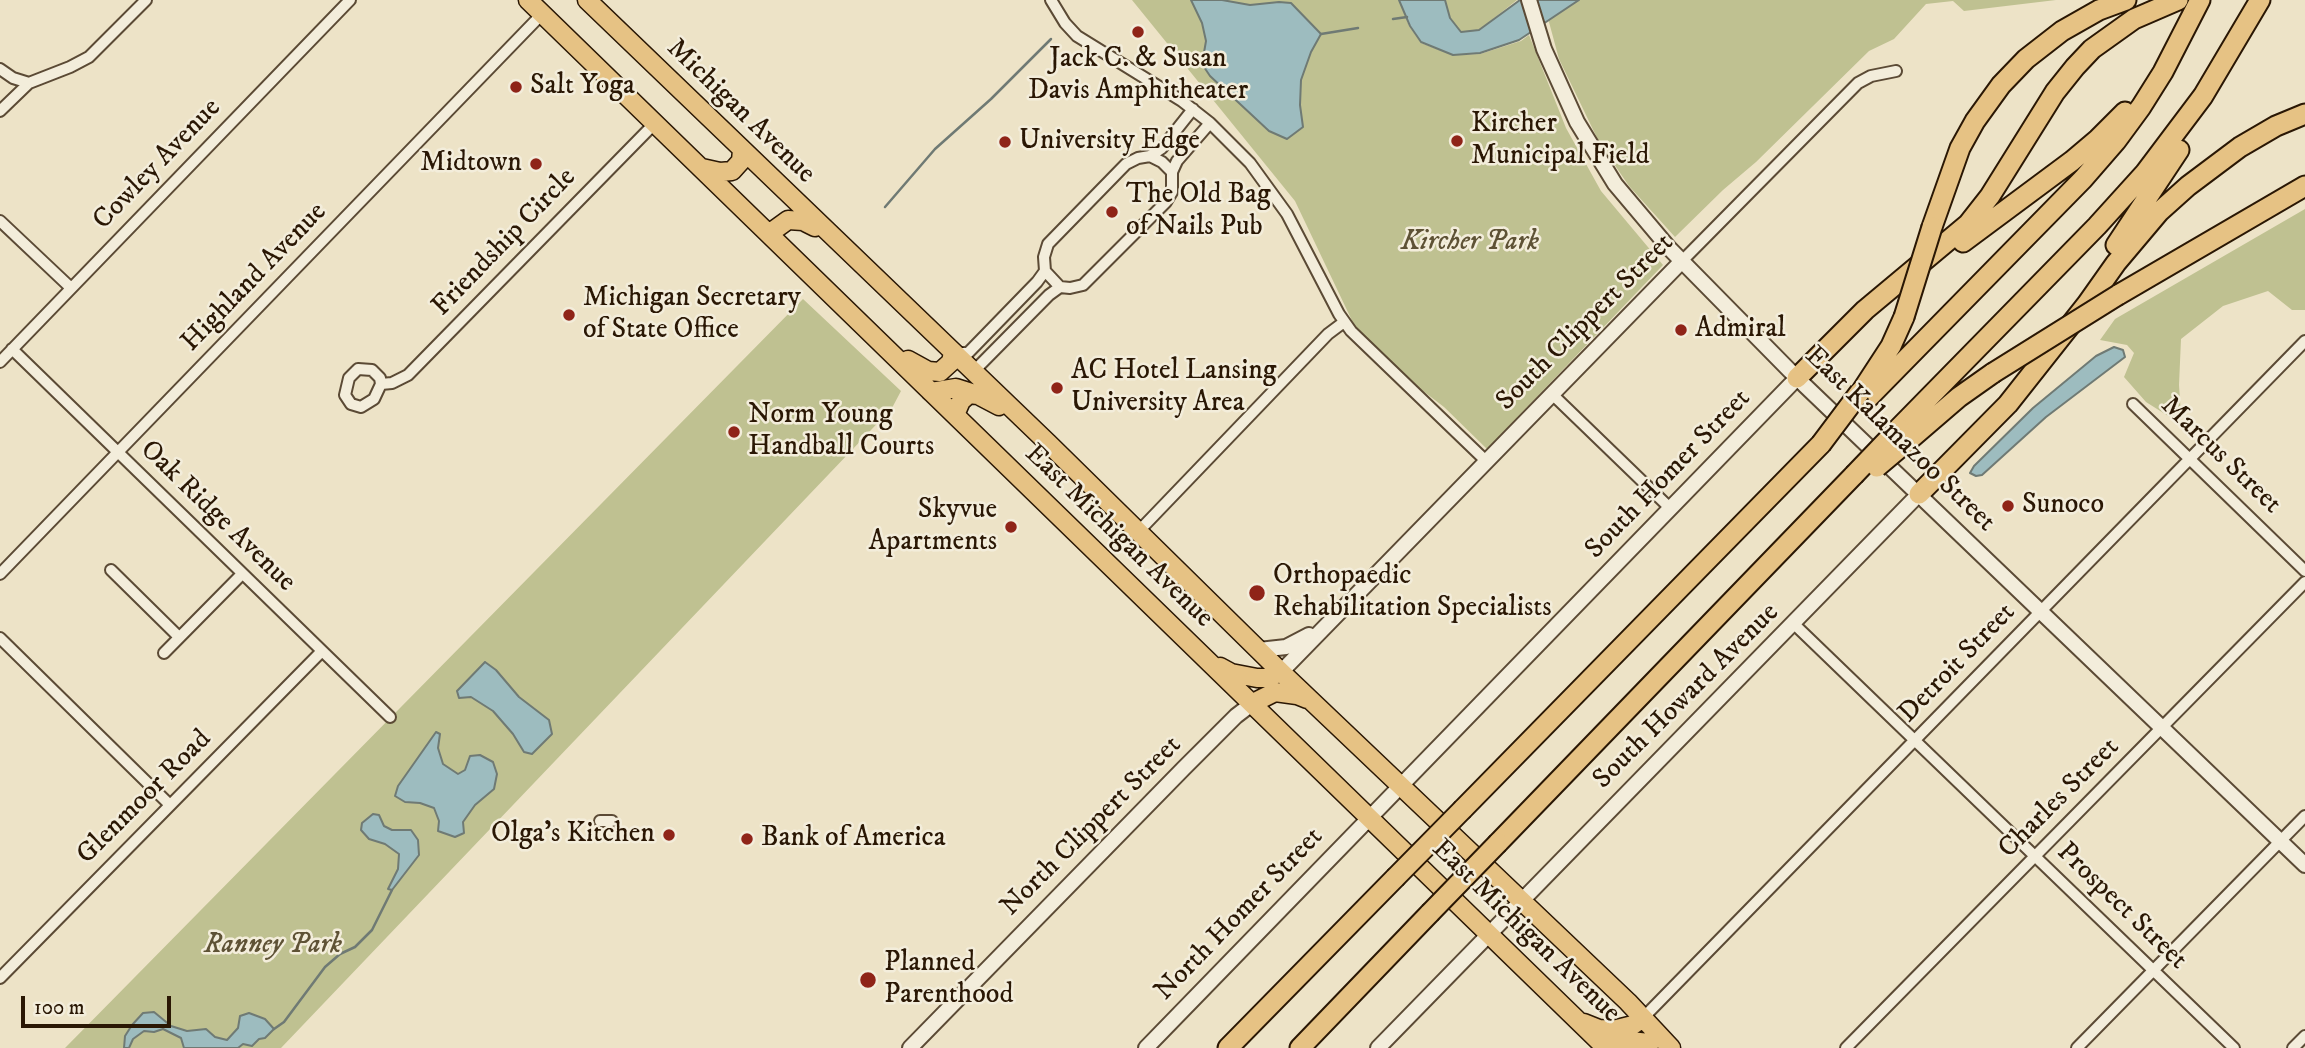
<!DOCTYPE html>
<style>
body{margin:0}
#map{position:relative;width:2305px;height:1048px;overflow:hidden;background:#ede3c7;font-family:"IM FELL DW Pica",serif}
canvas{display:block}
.scale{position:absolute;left:21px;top:996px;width:150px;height:32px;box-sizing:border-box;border:4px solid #2a1704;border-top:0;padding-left:9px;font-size:21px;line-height:24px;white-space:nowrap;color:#2a1704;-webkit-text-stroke:5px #f3eddb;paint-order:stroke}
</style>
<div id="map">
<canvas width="2305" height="1048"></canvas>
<div class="scale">100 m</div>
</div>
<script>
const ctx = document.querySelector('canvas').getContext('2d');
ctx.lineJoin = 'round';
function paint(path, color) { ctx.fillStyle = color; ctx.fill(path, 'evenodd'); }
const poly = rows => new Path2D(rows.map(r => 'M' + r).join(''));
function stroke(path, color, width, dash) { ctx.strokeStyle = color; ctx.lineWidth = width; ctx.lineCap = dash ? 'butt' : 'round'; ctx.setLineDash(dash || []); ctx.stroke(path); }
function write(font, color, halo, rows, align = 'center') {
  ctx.font = font + ' "IM FELL DW Pica",serif'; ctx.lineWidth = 5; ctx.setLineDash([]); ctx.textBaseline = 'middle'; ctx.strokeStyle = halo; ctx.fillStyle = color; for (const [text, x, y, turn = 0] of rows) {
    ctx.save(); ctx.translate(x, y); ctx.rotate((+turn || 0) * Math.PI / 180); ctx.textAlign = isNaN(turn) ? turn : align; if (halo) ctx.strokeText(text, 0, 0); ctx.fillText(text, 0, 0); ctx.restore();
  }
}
paint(poly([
 [1132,0,1399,0,1409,26,1421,43,1453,55,1480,54,1521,41,1529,35,1566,128,1601,191,1663,265,1487,449,1444,407,1410,381,1356,329,1295,201],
 [1445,0,1517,0,1479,30,1461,32,1450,18],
 [1543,0,2056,0,1964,11,1953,1,1926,4,1894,39,1869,51,1756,162,1723,190,1675,237,1629,186,1599,142,1559,59],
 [2305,209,2305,310,2292,310,2268,291,2223,306,2181,339,2179,385,2181,415,2176,421,2146,402,2124,377,2134,353,2127,345,2100,340,2115,319],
 [803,299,901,391,892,408,281,1048,65,1048]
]), '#bfc191');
const water = poly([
 [1191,0,1222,0,1250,5,1279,2,1291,3,1321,34,1311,52,1301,80,1300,105,1303,127,1287,139,1269,131,1210,76,1202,64,1206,41,1202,23,1191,0],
 [1399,0,1445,0,1450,18,1461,32,1479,30,1520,0,1579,0,1519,40,1480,53,1453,55,1421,42,1410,26,1399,0],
 [2114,347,2123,350,2125,357,2046,417,1982,475,1976,476,1970,473,1974,466,2033,408,2096,356,2114,347],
 [485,662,496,670,519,697,549,720,552,734,532,754,524,752,513,734,493,711,471,697,459,698,457,691,485,662],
 [436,732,440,734,438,748,443,764,458,774,465,770,470,756,480,755,493,762,497,774,494,789,475,805,463,822,464,833,455,837,438,831,439,821,434,808,420,803,405,802,395,796,398,786,436,732],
 [373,814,379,815,384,826,392,830,411,830,418,840,419,855,392,890,388,889,398,869,399,854,385,844,369,839,361,830,362,823,373,814],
 [154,1012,171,1026,187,1031,206,1029,215,1037,227,1040,238,1028,240,1016,249,1013,265,1019,274,1029,265,1038,259,1039,252,1046,243,1044,238,1048,184,1048,181,1038,163,1029,154,1032,144,1031,133,1039,129,1048,124,1048,125,1036,132,1025,143,1013,154,1012]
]);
paint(water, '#9dbcbf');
stroke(water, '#6f7a74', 2);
stroke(poly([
 [1393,19,1407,17],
 [1321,34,1358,28],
 [885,207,935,149,991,99,1051,39],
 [274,1029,284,1022,325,967,340,954,355,947,372,930,392,890]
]), '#6f7a74', 2.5);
const minor = poly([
 [1051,0,1065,23,1077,36,1182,101,1210,123,1250,163,1287,214,1339,314,1351,331,1485,460],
 [0,69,13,78,29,83],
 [0,111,29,83,70,67,89,57,146,0],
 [1150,156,1162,162,1172,172,1172,192,1166,202,1083,285,1070,288,1060,287,1045,271,1044,257,1048,244,1126,164,1138,158,1150,156],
 [1150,156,1162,148,1193,109],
 [1172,172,1177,161,1210,123],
 [0,221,71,288],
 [1682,261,1858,83,1871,76,1896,71],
 [12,349,390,717],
 [954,353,968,353,1037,282,1045,271],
 [0,362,350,0],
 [358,369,372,370,380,378,381,384,374,399,361,407,351,404,345,395,349,378,358,369],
 [973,372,1049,295,1060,287],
 [381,384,392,383,408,375,655,123],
 [1552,394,1671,509],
 [2133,404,2305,571],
 [1138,532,1328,334,1344,322],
 [111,570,179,637],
 [0,574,542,14],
 [1794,624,2234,1048],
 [0,638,170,805],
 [164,653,242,574],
 [600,821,612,821],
 [0,978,322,651],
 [1643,1018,2305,341],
 [1846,1048,2305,582],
 [2077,1048,2305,816],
 [2293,1048,2305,1036]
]);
const tertiary = poly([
 [1529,0,1544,49,1577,122,1615,184,1669,248,1797,378,2305,865],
 [1259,650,1286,647,1309,635],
 [1281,672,1682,261],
 [910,1048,1183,769,1236,716,1253,703],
 [1146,1048,1797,378],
 [1378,1048,1919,494]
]);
const primary = poly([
 [528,0,1606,1048],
 [587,0,1048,443,1281,672,1628,1002,1671,1048],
 [702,168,720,172,732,171,741,161,742,150],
 [770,233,788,220,803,221,815,227],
 [908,360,928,371,940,372,951,362,953,352],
 [931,392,956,388,978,395],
 [955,415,961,401,969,394,978,395,999,406],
 [1220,667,1231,673,1257,678,1267,678,1281,672],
 [1253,703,1275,692,1297,695,1307,699],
 [1584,1023,1599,1029,1613,1030,1633,1025,1643,1018],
 [1609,1048,1615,1044,1629,1041,1650,1043]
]);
const motorway = poly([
 [1932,227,1960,148,1975,121,2001,85,2026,59,2062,31,2099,10,2126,0],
 [1963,242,2072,161,2098,139,2125,112],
 [2116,245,2179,150],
 [2118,295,2305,186],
 [1797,378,1865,310,1968,224,1990,196,2055,92,2075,67,2092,49,2134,19,2178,0],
 [1861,392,1891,346,1904,317],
 [1867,399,2083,179,2116,141,2141,107,2163,72,2200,0],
 [1899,428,2097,226,2145,173,2203,96,2260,0],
 [1909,440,1959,397,1993,373],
 [1919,494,2008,404,2087,304,2116,263,2159,212,2188,186,2240,147,2276,126,2305,114],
 [1463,809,1821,444],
 [1498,843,1854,475],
 [1228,1048,1395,878],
 [1300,1048,1430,913]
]);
stroke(minor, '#5b4a35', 14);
stroke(tertiary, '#5b4a35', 18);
stroke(primary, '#2a1704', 21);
stroke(motorway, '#2a1704', 23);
stroke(minor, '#f3eddb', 10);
stroke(tertiary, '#f3eddb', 14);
stroke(primary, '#e6c284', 18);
stroke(motorway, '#e6c284', 19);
const motorwayBridge = poly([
 [1904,317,1932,227],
 [1993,373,2118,295],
 [1821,444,1860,392],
 [1877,467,1909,440],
 [1854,475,1899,428],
 [1395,878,1463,809],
 [1430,913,1498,843]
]);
stroke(motorwayBridge, '#2a1704', 23, []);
stroke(motorwayBridge, '#e6c284', 19);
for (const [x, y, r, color] of [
 [1138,32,7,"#8f2418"],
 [516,87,7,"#8f2418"],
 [1457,141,7,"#8f2418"],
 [1005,142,7,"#8f2418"],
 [536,164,7,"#8f2418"],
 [1112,212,7,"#8f2418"],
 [569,315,7,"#8f2418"],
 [1681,330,7,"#8f2418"],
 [1057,388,7,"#8f2418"],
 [734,432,7,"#8f2418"],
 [2008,506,7,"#8f2418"],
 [1011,527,7,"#8f2418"],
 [1257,593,9,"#8f2418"],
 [669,835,7,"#8f2418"],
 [747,839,7,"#8f2418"],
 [868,980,9,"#8f2418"]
]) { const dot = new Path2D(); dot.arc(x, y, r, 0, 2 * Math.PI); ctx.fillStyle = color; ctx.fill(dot); stroke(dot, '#f3eddb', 2.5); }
write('28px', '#2a1704', '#f3eddb', [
 ["Jack C. & Susan",1138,60,"center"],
 ["Davis Amphitheater",1138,92,"center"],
 ["Salt Yoga",530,87],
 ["Kircher",1471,125],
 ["Municipal Field",1471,157],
 ["University Edge",1019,142],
 ["Midtown",522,164,"right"],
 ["The Old Bag",1126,196],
 ["of Nails Pub",1126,228],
 ["Michigan Secretary",583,299],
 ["of State Office",583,331],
 ["Admiral",1695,330],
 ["AC Hotel Lansing",1071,372],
 ["University Area",1071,404],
 ["Norm Young",748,416],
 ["Handball Courts",748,448],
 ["Sunoco",2022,506],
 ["Skyvue",997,511,"right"],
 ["Apartments",997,543,"right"],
 ["Orthopaedic",1273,577],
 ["Rehabilitation Specialists",1273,609],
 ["Olga's Kitchen",655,835,"right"],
 ["Bank of America",761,839],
 ["Planned",884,964],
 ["Parenthood",884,996]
], 'left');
write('28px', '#2a1704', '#f3eddb', [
 ["Michigan Avenue",740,112,44],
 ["Cowley Avenue",158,165,-46],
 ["Friendship Circle",505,243,-46],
 ["Highland Avenue",255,278,-46],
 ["South Clippert Street",1586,323,-45],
 ["East Kalamazoo Street",1899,440,44],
 ["Marcus Street",2220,456,44],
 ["South Homer Street",1669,475,-46],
 ["Oak Ridge Avenue",217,517,44],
 ["East Michigan Avenue",1118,537,44],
 ["Detroit Street",1958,664,-46],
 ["South Howard Avenue",1687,697,-45],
 ["Glenmoor Road",145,798,-45],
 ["Charles Street",2060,799,-45],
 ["North Clippert Street",1092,827,-45],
 ["Prospect Street",2121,907,44],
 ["North Homer Street",1240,915,-46],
 ["East Michigan Avenue",1525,932,44]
]);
write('italic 28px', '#5e5235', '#f3eddb', [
 ["Kircher Park",1470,243],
 ["Ranney Park",273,946]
]);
</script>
